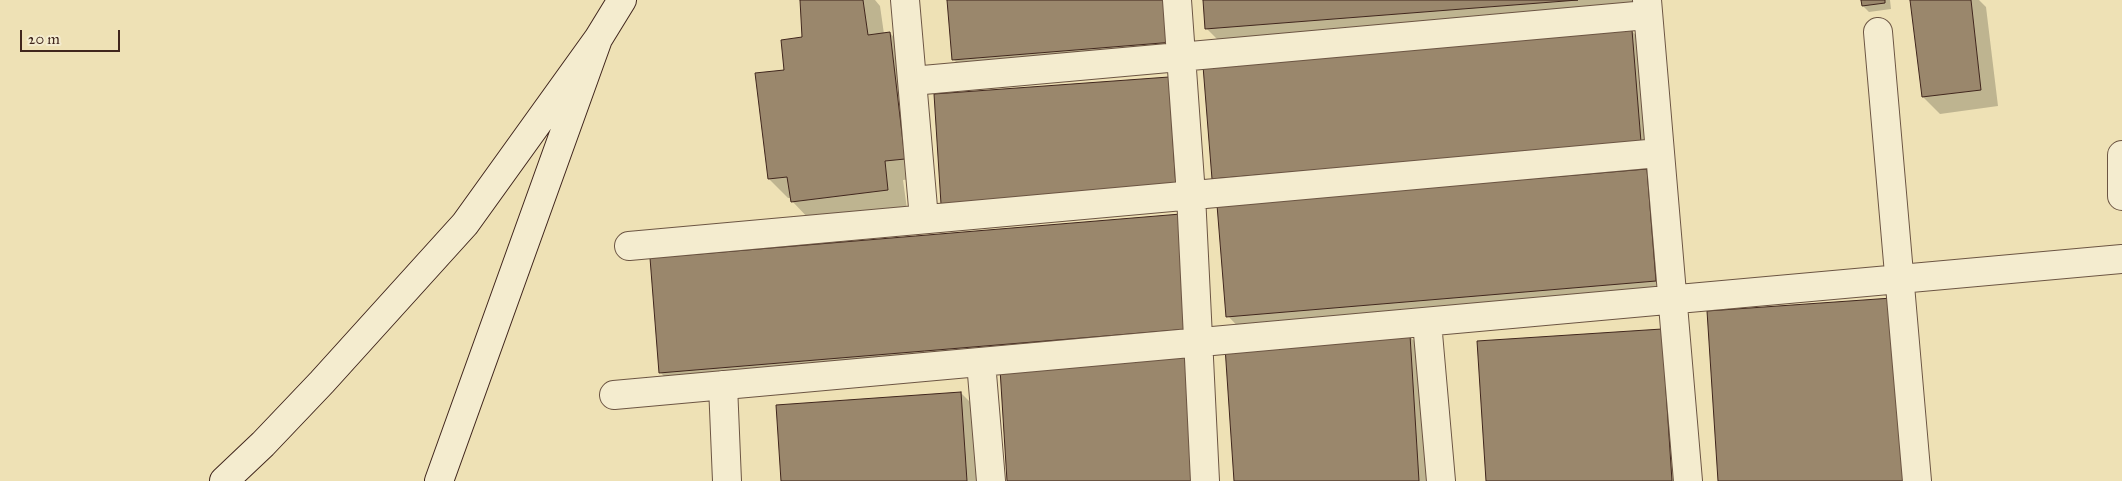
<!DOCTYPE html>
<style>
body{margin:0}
#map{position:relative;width:2122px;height:481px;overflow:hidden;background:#eee1b5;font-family:"IM FELL Great Primer",serif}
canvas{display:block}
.scale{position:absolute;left:20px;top:30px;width:100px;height:22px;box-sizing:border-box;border:2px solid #40261d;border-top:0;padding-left:6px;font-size:15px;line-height:18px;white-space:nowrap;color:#40261d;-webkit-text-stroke:4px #f4eccf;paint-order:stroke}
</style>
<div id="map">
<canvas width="2122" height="481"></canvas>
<div class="scale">20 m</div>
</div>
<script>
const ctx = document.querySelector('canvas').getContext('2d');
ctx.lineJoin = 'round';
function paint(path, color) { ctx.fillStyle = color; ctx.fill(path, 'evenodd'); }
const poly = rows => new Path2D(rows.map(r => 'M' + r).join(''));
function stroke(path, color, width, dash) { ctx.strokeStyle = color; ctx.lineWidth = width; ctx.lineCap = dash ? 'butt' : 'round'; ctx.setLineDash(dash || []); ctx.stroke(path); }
paint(poly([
 [801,0,875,0,880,6,884,34,890,33,909,53,924,178,903,180,907,209,811,221,792,201,791,198,788,198,769,179,786,71,803,38],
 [949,0,1188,0,1193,61,972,78,953,59],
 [1204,0,1646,0,1647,15,1226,48,1207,29],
 [1862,0,1890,0,1891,9,1869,12,1863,6],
 [1911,0,1979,0,1986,7,1998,106,1940,114,1923,97],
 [1632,31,1651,51,1660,161,1232,197,1213,178],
 [1169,79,1195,206,961,222],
 [1646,170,1666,190,1674,300,1247,336,1228,316],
 [1200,235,1209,348,679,392,660,372],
 [1409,336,1429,355,1437,481,1235,481],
 [1681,350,1689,481,1487,481],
 [961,393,980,412,984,481,782,481]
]), '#0003');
const building = poly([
 [800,0,863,0,868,35,890,32,905,159,885,161,888,190,791,202,787,177,768,179,755,73,784,70,781,40,802,37,800,0],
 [947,0,1171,0,1174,42,952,60,947,0],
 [1203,0,1578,0,1205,29,1203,0],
 [1861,0,1885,0,1885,3,1862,6,1861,0],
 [1910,0,1971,0,1981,90,1922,97,1910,0],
 [1632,30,1641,142,1212,179,1203,66,1632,30],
 [1169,77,1176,187,941,204,934,94,1169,77],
 [1647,169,1656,281,1226,317,1217,205,1647,169],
 [1181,214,1190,329,659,373,650,258,1181,214],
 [1892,298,1904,481,1718,481,1707,311,1892,298],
 [1662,329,1672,481,1486,481,1477,341,1662,329],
 [1410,335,1419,481,1234,481,1225,347,1410,335],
 [1185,357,1193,481,1007,481,1000,369,1185,357],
 [961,392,967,481,781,481,776,405,961,392]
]);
paint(building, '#9a876c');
stroke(building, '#40261d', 1);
const minor = poly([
 [905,0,924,219],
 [1177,0,1191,195,1205,481],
 [1647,0,1688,481],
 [1878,32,1917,481],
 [912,81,1647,15],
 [2122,155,2122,196],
 [629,246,1659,153],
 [1427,322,1441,481],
 [981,362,991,481],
 [723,385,727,481],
 [614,395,2122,259]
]);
const secondary = poly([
 [224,481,263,444,322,382,465,224,598,39],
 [439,481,598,39,622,0]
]);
stroke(minor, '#6c5543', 30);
stroke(secondary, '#40261d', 30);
stroke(minor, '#f4eccf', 28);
stroke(secondary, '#f4eccf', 28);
</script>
